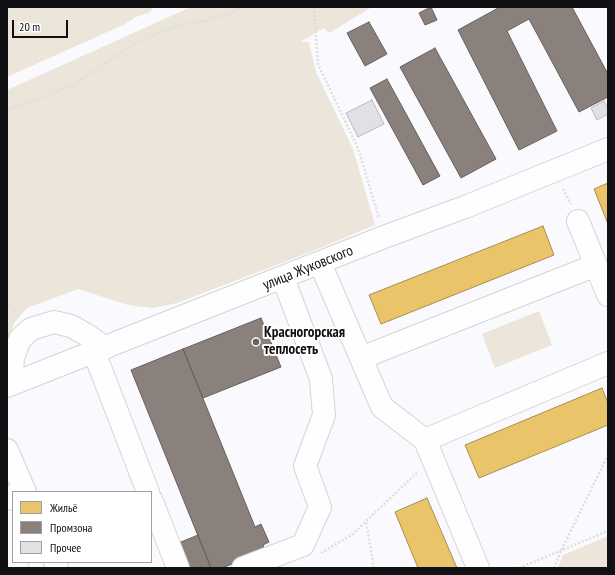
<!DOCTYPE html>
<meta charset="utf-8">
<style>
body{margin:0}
#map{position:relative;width:615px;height:575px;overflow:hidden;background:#fafafe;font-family:"PT Sans Narrow",sans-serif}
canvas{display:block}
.frame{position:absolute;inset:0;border:8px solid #111113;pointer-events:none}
.legend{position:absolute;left:12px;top:491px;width:140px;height:72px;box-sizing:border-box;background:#fff;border:1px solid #a0a0a1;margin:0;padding:5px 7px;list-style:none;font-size:12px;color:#111113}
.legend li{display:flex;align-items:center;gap:8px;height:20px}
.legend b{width:20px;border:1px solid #a0a0a1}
.scale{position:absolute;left:12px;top:20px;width:56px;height:18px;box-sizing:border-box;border:2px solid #111113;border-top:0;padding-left:5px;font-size:12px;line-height:14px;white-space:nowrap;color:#111113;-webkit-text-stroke:3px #fff;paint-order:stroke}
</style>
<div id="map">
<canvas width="615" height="575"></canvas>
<div class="frame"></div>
<ul class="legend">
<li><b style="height:11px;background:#e9c46a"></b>Жильё</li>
<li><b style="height:11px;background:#8a817c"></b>Промзона</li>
<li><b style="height:11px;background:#e1e1e5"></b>Прочее</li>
</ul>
<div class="scale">20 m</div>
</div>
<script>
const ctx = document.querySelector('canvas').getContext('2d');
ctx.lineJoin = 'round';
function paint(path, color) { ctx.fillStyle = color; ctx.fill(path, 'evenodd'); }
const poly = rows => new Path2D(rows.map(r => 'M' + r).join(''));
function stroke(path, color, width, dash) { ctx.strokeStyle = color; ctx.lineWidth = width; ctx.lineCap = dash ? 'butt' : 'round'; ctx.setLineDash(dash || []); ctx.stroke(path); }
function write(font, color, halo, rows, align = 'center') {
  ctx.font = font + ' "PT Sans Narrow",sans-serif'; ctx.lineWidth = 4; ctx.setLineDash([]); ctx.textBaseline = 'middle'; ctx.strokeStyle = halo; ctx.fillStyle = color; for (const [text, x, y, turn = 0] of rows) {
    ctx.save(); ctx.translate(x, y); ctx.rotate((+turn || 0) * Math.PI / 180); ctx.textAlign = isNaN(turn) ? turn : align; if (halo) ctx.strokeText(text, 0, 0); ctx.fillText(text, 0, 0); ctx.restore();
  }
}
paint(poly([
 [7,7,154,7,150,12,136,17,123,25,7,77],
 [191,7,372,7,329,33,324,28,300,42,309,42,316,72,353,149,375,225,308,253,177,303,152,308,128,305,78,289,27,308,14,323,7,347,7,90],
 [539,311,552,345,495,368,482,334],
 [608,536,608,568,558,568,563,555]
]), '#ebe6d9');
const homes = poly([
 [608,183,608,224,594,189,608,183],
 [543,226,554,255,381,324,369,295,543,226],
 [602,388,608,403,608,425,479,478,465,445,602,388],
 [427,498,457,568,418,568,395,512,427,498]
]);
paint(homes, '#e9c46a');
stroke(homes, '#a88e50', 1);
const industry = poly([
 [431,7,437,20,425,25,419,13,431,7],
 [500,7,572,7,608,74,608,97,579,112,529,19,507,31,557,131,519,150,458,30,500,7],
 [369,22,387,54,365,66,347,33,369,22],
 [435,48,496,159,461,178,400,67,435,48],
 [387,79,440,176,423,185,370,88,387,79],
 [261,318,281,367,203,398,183,349,261,318],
 [183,349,255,527,261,524,269,542,263,545,265,551,222,568,211,568,131,370,183,349],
 [198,535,211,568,185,568,176,544,198,535]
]);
paint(industry, '#8a817c');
stroke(industry, '#665f5c', 1);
const building = poly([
 [372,100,384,124,358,137,346,113,372,100],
 [604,101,608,108,608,114,597,120,591,108,604,101]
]);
paint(building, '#e1e1e5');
stroke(building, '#b9babd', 1);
const minor = poly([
 [578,221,608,295],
 [320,263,382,407,425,440,478,568],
 [94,352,148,492],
 [361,358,596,265],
 [11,384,13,358,20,339,31,329,54,322,71,326,87,335,105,348],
 [7,386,384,237,465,207,608,149],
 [425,440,608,363],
 [7,450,25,492],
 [7,499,13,496],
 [151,499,178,568],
 [55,562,57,568],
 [243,568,303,545,320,507,305,466,324,415,321,379,288,291,282,278]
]);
stroke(minor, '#d4d4d7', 24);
stroke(poly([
 [314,7,318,64,358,148,379,218],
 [7,110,73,85,140,40,179,25,206,21,244,7],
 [563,189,571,204],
 [7,302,18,314],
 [321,553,353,534,366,521],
 [28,562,29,568],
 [374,568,366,521,417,473],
 [519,568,608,531],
 [554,568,561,551,608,455]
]), '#dededf', 2.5, [2, 2]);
stroke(minor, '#fefeff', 22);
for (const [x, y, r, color] of [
 [256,342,4,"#636365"]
]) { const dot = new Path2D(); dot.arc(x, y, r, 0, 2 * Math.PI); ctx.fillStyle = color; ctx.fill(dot); stroke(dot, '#fff', 1.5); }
write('15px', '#111113', '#fff', [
 ["улица Жуковского",308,268,-22]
]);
write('bold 15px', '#111113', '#fff', [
 ["Красногорская",264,333],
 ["теплосеть",264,350]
], 'left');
</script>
